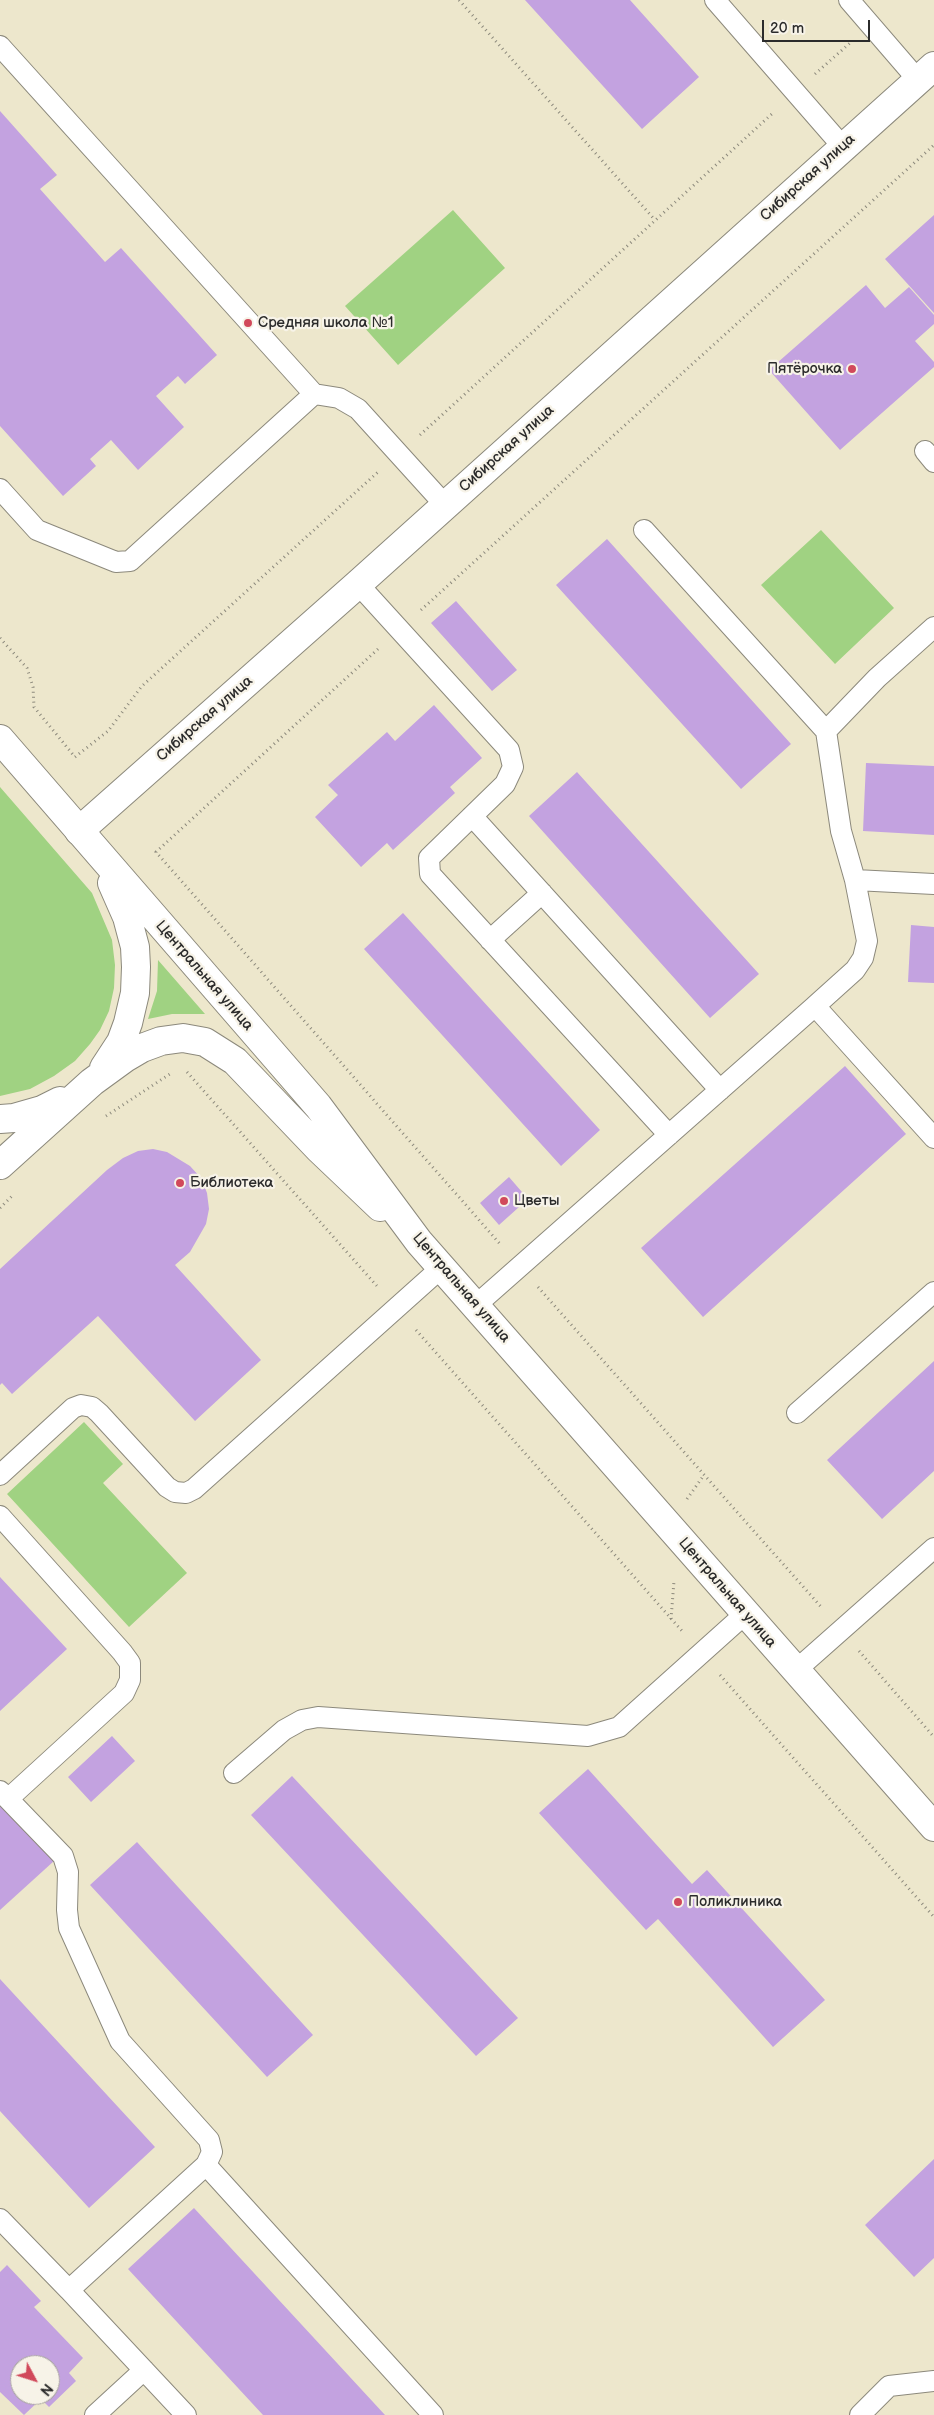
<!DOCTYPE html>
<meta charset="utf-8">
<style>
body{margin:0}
#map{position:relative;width:934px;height:2415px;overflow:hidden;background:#ede7cc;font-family:"Balsamiq Sans",sans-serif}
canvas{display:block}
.north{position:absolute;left:10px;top:2355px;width:50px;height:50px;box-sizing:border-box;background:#f7f3e8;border:1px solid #a5a39c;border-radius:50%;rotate:130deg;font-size:14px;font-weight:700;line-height:20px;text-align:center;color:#2b2b2b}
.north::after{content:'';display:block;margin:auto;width:18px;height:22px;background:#d1495b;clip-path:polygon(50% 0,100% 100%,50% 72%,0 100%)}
.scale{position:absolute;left:762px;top:20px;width:108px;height:22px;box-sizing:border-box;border:2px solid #2b2b2b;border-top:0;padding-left:6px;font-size:15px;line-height:18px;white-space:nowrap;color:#2b2b2b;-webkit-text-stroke:4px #f7f3e8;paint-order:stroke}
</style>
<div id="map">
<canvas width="934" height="2415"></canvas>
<div class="north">N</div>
<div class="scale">20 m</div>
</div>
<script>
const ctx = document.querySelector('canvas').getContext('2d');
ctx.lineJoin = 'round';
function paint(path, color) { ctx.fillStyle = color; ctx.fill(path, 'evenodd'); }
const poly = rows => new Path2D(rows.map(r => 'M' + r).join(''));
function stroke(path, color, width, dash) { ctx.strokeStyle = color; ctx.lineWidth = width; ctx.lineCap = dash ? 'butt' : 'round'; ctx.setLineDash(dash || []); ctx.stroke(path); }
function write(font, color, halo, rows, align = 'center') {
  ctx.font = font + ' "Balsamiq Sans",sans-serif'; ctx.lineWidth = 4.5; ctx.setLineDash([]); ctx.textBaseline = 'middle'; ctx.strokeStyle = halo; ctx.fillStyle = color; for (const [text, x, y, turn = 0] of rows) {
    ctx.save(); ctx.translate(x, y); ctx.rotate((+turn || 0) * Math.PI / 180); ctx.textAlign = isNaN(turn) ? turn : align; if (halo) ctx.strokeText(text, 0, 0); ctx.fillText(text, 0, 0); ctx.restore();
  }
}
paint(poly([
 [453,210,505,268,398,365,345,306],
 [821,530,894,608,835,664,761,585],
 [0,787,92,893,112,940,115,965,114,988,109,1011,100,1030,90,1044,75,1061,54,1076,30,1089,0,1096],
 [158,960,205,1014,172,1014,148,1019,157,991],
 [84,1422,123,1464,103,1483,187,1573,129,1627,7,1494]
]), '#a0d282');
paint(poly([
 [525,0,630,0,699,77,642,129],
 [0,111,57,175,40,189,105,262,121,248,217,355,185,384,178,376,156,396,184,427,138,470,111,440,90,459,96,466,63,496,0,426],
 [934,215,934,313,885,259],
 [866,285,885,308,909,287,934,315,934,324,915,341,934,362,934,367,840,450,769,370],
 [607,539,791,744,741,789,556,585],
 [456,601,517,670,492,691,431,623],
 [434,705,482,758,450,787,455,793,393,850,387,843,361,867,315,817,338,795,328,785,387,732,395,741],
 [866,763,934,766,934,835,863,831],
 [577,772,759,974,710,1018,529,816],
 [403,913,600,1130,561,1166,364,949],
 [911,925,934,927,934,983,908,982],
 [845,1066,906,1134,703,1317,641,1248],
 [153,1149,167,1152,190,1166,201,1178,207,1193,209,1209,206,1224,190,1252,175,1265,261,1360,195,1421,98,1316,12,1394,2,1383,0,1385,0,1269,107,1170,123,1158,138,1151],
 [509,1177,528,1199,499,1225,480,1203],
 [934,1361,934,1471,882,1519,827,1460],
 [0,1577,67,1649,0,1711],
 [112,1736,135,1761,91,1802,68,1777],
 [588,1769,692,1884,707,1870,825,2000,773,2047,658,1919,646,1930,539,1813],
 [292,1776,518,2018,476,2056,251,1815],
 [0,1803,54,1861,0,1910],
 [137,1842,313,2035,267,2077,90,1885],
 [0,1979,155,2147,89,2208,0,2111],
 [934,2159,934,2258,914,2277,865,2225],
 [194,2208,385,2415,263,2415,128,2269],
 [7,2265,41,2301,34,2307,83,2358,69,2373,76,2381,49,2407,41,2399,24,2415,0,2392,0,2272],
 [20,2365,50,2365,50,2395,20,2395]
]), '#c3a2e0');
const service = poly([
 [715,0,843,147],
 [849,0,918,80],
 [0,46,314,394,339,398,358,409,445,505],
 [925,451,934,462],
 [0,489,37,530,116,562,130,561,314,394],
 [644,530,826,731,841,831,855,880,867,941,863,958,855,970,815,1006],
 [358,584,509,750,513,767,505,784,429,858,430,874,669,1135],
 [826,731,877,678,934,627],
 [472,816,720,1090],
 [855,880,934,884],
 [490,940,542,893],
 [475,1306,815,1006,934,1138],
 [797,1413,934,1292],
 [0,1475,73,1408,81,1405,92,1407,99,1413,167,1487,175,1492,186,1493,194,1489,441,1268],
 [0,1516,122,1652,130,1663,130,1680,124,1693,8,1799,0,1791],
 [795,1671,934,1548],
 [234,1773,284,1730,302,1720,318,1717,588,1736,619,1727,745,1614],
 [206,2165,433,2415],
 [0,2219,69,2290,206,2165,212,2152,209,2140,120,2041,69,1928,67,1910,68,1872,63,1856,8,1799],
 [69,2290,186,2415],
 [95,2415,144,2370],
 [860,2415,889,2386,934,2381]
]);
const minor = poly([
 [79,831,358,584,934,66]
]);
const tertiary = poly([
 [0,739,318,1106,419,1242,934,1827],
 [104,1068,121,1042,128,1023,135,993,136,967,135,947,127,917,112,883],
 [0,1119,14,1118,42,1110,60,1101],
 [0,1165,92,1082,125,1058,142,1048,161,1041,183,1038,205,1042,235,1061,319,1149,380,1207]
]);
stroke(service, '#8c897c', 22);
stroke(minor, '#8c897c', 30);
stroke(tertiary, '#8c897c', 30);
stroke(poly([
 [459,0,655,220],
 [815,74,850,43],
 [420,435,774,112],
 [421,610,934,145],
 [0,638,27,668,33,687,34,707,75,757,108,731,142,686,378,472],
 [378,649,156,852,501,1245],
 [187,1072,377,1286],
 [106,1116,170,1074],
 [0,1208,12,1196],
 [538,1287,822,1608],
 [416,1330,683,1632],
 [687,1499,704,1475],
 [671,1619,674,1581],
 [859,1651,934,1737],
 [720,1675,934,1917]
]), '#8c897c', 3, [1, 4]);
stroke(service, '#fff', 20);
stroke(minor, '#fff', 28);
stroke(tertiary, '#fff', 28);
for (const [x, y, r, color] of [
 [248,323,5,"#d1495b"],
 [852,369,5,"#d1495b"],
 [180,1183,5,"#d1495b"],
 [504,1201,5,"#d1495b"],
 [678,1902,5,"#d1495b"]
]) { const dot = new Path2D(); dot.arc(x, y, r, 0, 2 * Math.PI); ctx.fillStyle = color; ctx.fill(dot); stroke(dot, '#f7f3e8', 2); }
write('15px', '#2b2b2b', '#f7f3e8', [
 ["Сибирская улица",808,178,-42],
 ["Сибирская улица",507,449,-42],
 ["Сибирская улица",205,719,-41],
 ["Центральная улица",204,976,49],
 ["Центральная улица",461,1288,49],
 ["Центральная улица",727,1593,49]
]);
write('15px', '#2b2b2b', '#f7f3e8', [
 ["Средняя школа №1",258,323],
 ["Пятёрочка",842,369,"right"],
 ["Библиотека",190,1183],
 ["Цветы",514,1201],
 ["Поликлиника",688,1902]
], 'left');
</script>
